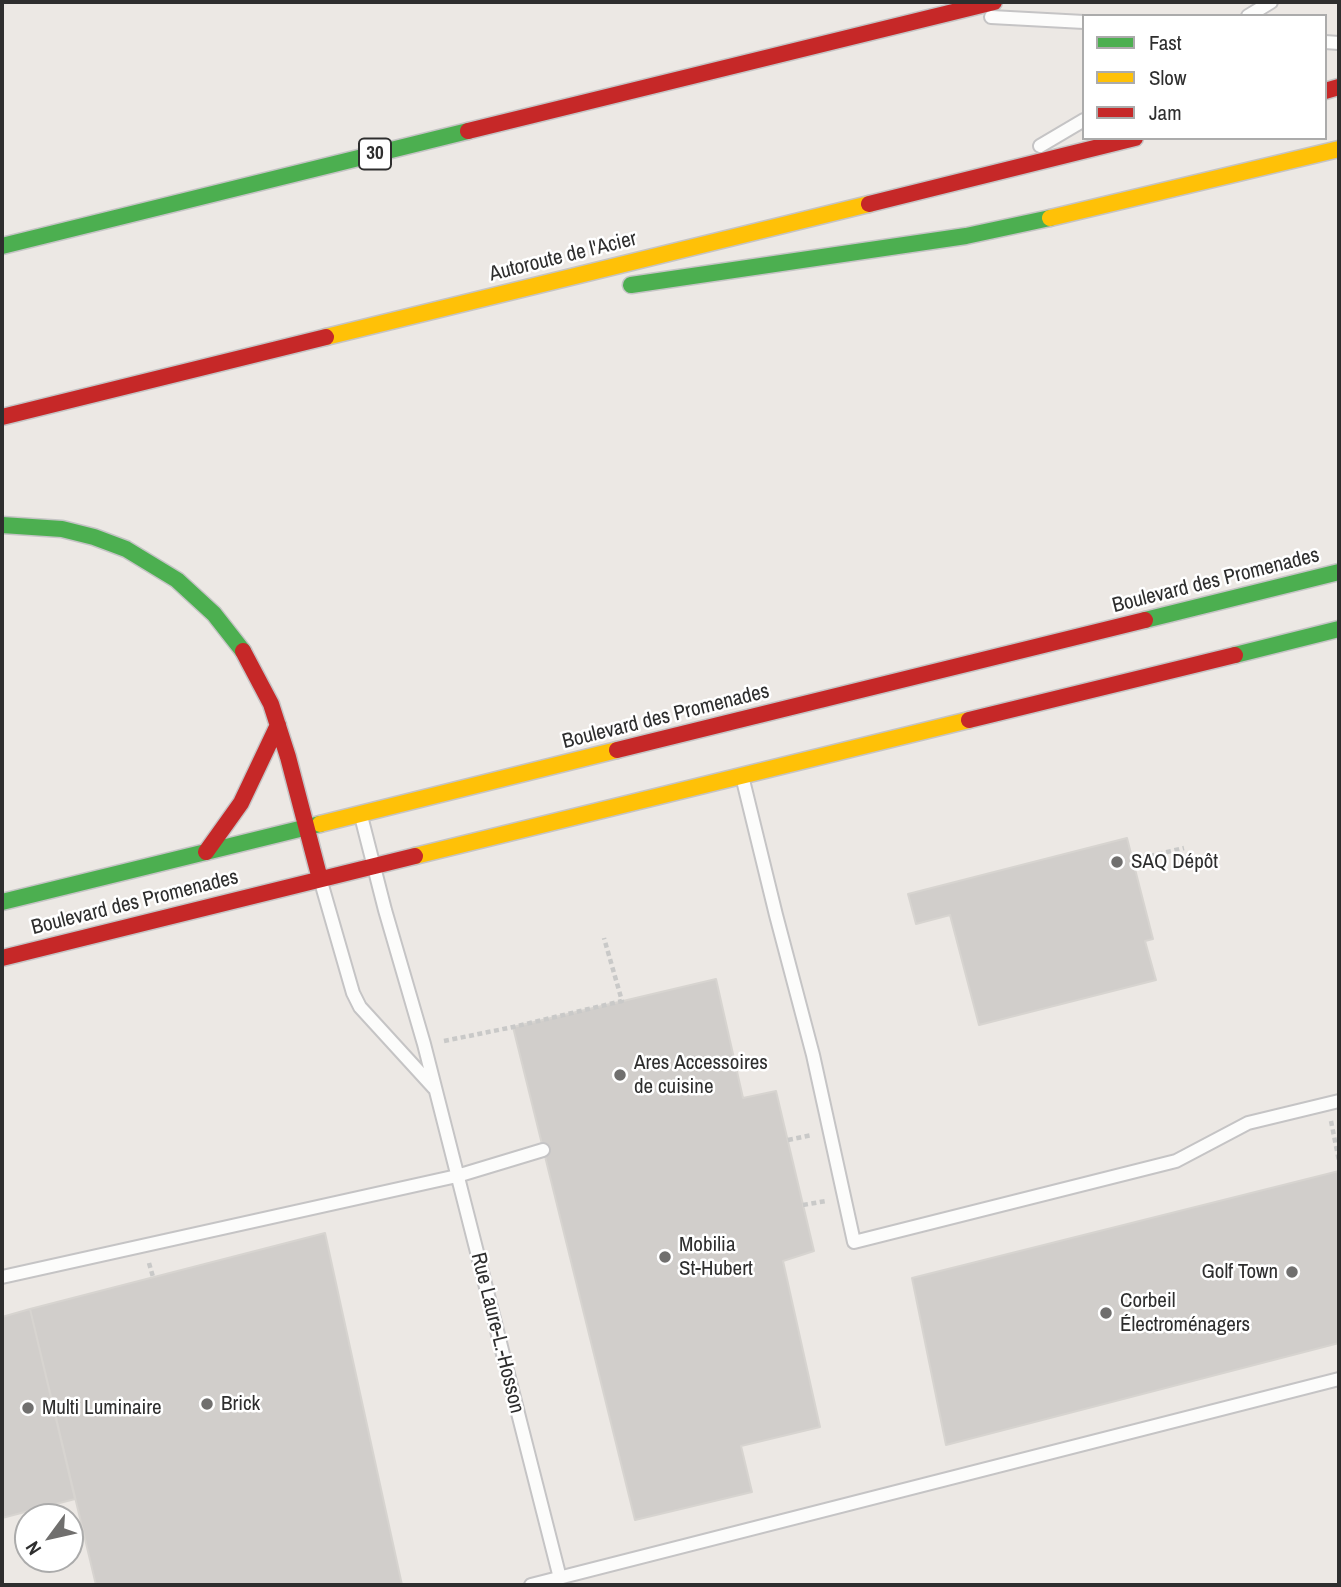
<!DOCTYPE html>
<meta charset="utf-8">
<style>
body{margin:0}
#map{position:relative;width:1341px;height:1587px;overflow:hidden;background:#ece8e4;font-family:"Archivo Narrow",sans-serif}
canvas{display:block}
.frame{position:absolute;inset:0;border:4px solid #2e2e2e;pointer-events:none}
.legend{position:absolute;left:1082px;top:14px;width:245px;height:126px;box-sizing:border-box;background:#fff;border:2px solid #ababab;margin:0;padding:9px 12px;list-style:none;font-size:21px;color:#2e2e2e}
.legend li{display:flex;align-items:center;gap:14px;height:35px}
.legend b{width:35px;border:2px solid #ababab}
.north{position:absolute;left:14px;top:1503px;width:70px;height:70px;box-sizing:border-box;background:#fff;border:2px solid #ababab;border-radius:50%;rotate:237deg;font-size:19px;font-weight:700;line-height:28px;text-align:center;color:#2e2e2e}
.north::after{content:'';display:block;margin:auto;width:24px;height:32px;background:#706f6e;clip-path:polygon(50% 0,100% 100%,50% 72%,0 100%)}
</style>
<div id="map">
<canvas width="1341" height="1587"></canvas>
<div class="frame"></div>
<ul class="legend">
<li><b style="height:9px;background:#4caf50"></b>Fast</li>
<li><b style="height:9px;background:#ffc107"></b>Slow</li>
<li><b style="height:9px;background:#c62828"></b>Jam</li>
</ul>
<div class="north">N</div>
</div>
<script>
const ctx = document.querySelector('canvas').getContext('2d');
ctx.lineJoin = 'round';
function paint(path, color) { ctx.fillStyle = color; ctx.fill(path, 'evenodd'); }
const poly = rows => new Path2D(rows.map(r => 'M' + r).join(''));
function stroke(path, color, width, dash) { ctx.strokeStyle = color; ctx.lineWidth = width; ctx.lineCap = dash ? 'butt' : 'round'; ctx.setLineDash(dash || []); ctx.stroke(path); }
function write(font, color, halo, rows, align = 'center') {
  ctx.font = font + ' "Archivo Narrow",sans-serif'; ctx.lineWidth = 5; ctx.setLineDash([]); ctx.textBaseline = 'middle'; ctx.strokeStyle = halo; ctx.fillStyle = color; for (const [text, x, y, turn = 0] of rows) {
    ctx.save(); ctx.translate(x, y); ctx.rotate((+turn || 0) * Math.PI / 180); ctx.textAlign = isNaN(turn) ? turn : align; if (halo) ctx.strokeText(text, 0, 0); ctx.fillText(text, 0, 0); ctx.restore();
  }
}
const building = poly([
 [1127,838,1153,939,1145,941,1156,980,979,1025,950,915,916,924,908,894,1127,838],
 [716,979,743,1098,776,1091,814,1251,783,1261,820,1427,741,1446,752,1492,635,1520,513,1027,716,979],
 [1339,1171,1339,1343,946,1445,912,1278,1339,1171],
 [325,1233,402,1585,96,1585,30,1309,325,1233],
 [30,1309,75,1499,2,1518,2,1317,30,1309]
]);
paint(building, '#d1cecb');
stroke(building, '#d7d4d0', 2);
const lane = poly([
 [1248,16,1271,2],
 [991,17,1084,22],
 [1325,42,1339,43],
 [1040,146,1084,120],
 [742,776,776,915,813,1055,854,1242,1176,1161,1248,1123,1339,1101],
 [361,816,385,910,424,1044,560,1578],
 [321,882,353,993,360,1007,434,1088],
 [2,1277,457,1176,543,1150],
 [531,1585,1339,1379]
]);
const fast = poly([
 [2,246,468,131],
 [631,285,966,236,1050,218],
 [2,525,62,529,94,537,126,549,177,580,214,614,243,651],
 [1145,620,1339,572],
 [1235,655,1339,629],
 [2,902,320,824]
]);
const slow = poly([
 [1050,218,1339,149],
 [326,337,869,204],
 [320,824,617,750],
 [415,856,969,720]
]);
const jam = poly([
 [1325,91,1339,87],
 [468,131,994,2],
 [869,204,1135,138],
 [2,417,326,337],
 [243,651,271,704,288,757,320,879],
 [969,720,1235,655],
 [617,750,1145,620],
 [206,852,241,803,278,725],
 [2,958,415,856]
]);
stroke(lane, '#c5c4c5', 16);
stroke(fast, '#c5c4c5', 19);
stroke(slow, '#c5c4c5', 19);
stroke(jam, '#c5c4c5', 19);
stroke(poly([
 [1133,860,1184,848],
 [444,1041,513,1027,622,1001,604,938],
 [1331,1121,1339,1161],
 [788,1140,812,1135],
 [803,1205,826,1201],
 [149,1263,153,1277]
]), '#c9c9c8', 4.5, [5, 3.5]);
stroke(lane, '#fcfcfb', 12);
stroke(fast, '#4caf50', 16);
stroke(slow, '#ffc107', 16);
stroke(jam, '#c62828', 16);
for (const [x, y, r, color] of [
 [1117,862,7,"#706f6e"],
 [620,1075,7,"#706f6e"],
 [665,1257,7,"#706f6e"],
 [1292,1272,7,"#706f6e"],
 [1106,1313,7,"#706f6e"],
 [207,1404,7,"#706f6e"],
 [28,1408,7,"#706f6e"]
]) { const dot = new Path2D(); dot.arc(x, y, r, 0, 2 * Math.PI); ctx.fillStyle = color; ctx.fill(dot); stroke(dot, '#fff', 2.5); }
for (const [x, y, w] of [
 [375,154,32]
]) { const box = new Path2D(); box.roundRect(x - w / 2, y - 15.5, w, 31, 5); ctx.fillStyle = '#fff'; ctx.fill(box); stroke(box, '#2e2e2e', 2); }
write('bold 19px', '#2e2e2e', null, [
 ["30",375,154]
]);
write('21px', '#2e2e2e', '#fff', [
 ["Autoroute de l'Acier",563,257,-14],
 ["Boulevard des Promenades",1216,581,-14],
 ["Boulevard des Promenades",666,717,-14],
 ["Boulevard des Promenades",135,903,-14],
 ["Rue Laure-L.-Hosson",497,1333,76]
]);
write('21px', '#2e2e2e', '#fff', [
 ["SAQ Dépôt",1131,862],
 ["Ares Accessoires",634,1063],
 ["de cuisine",634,1087],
 ["Mobilia",679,1245],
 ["St-Hubert",679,1269],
 ["Golf Town",1278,1272,"right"],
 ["Corbeil",1120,1301],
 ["Électroménagers",1120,1325],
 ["Brick",221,1404],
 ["Multi Luminaire",42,1408]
], 'left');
</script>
